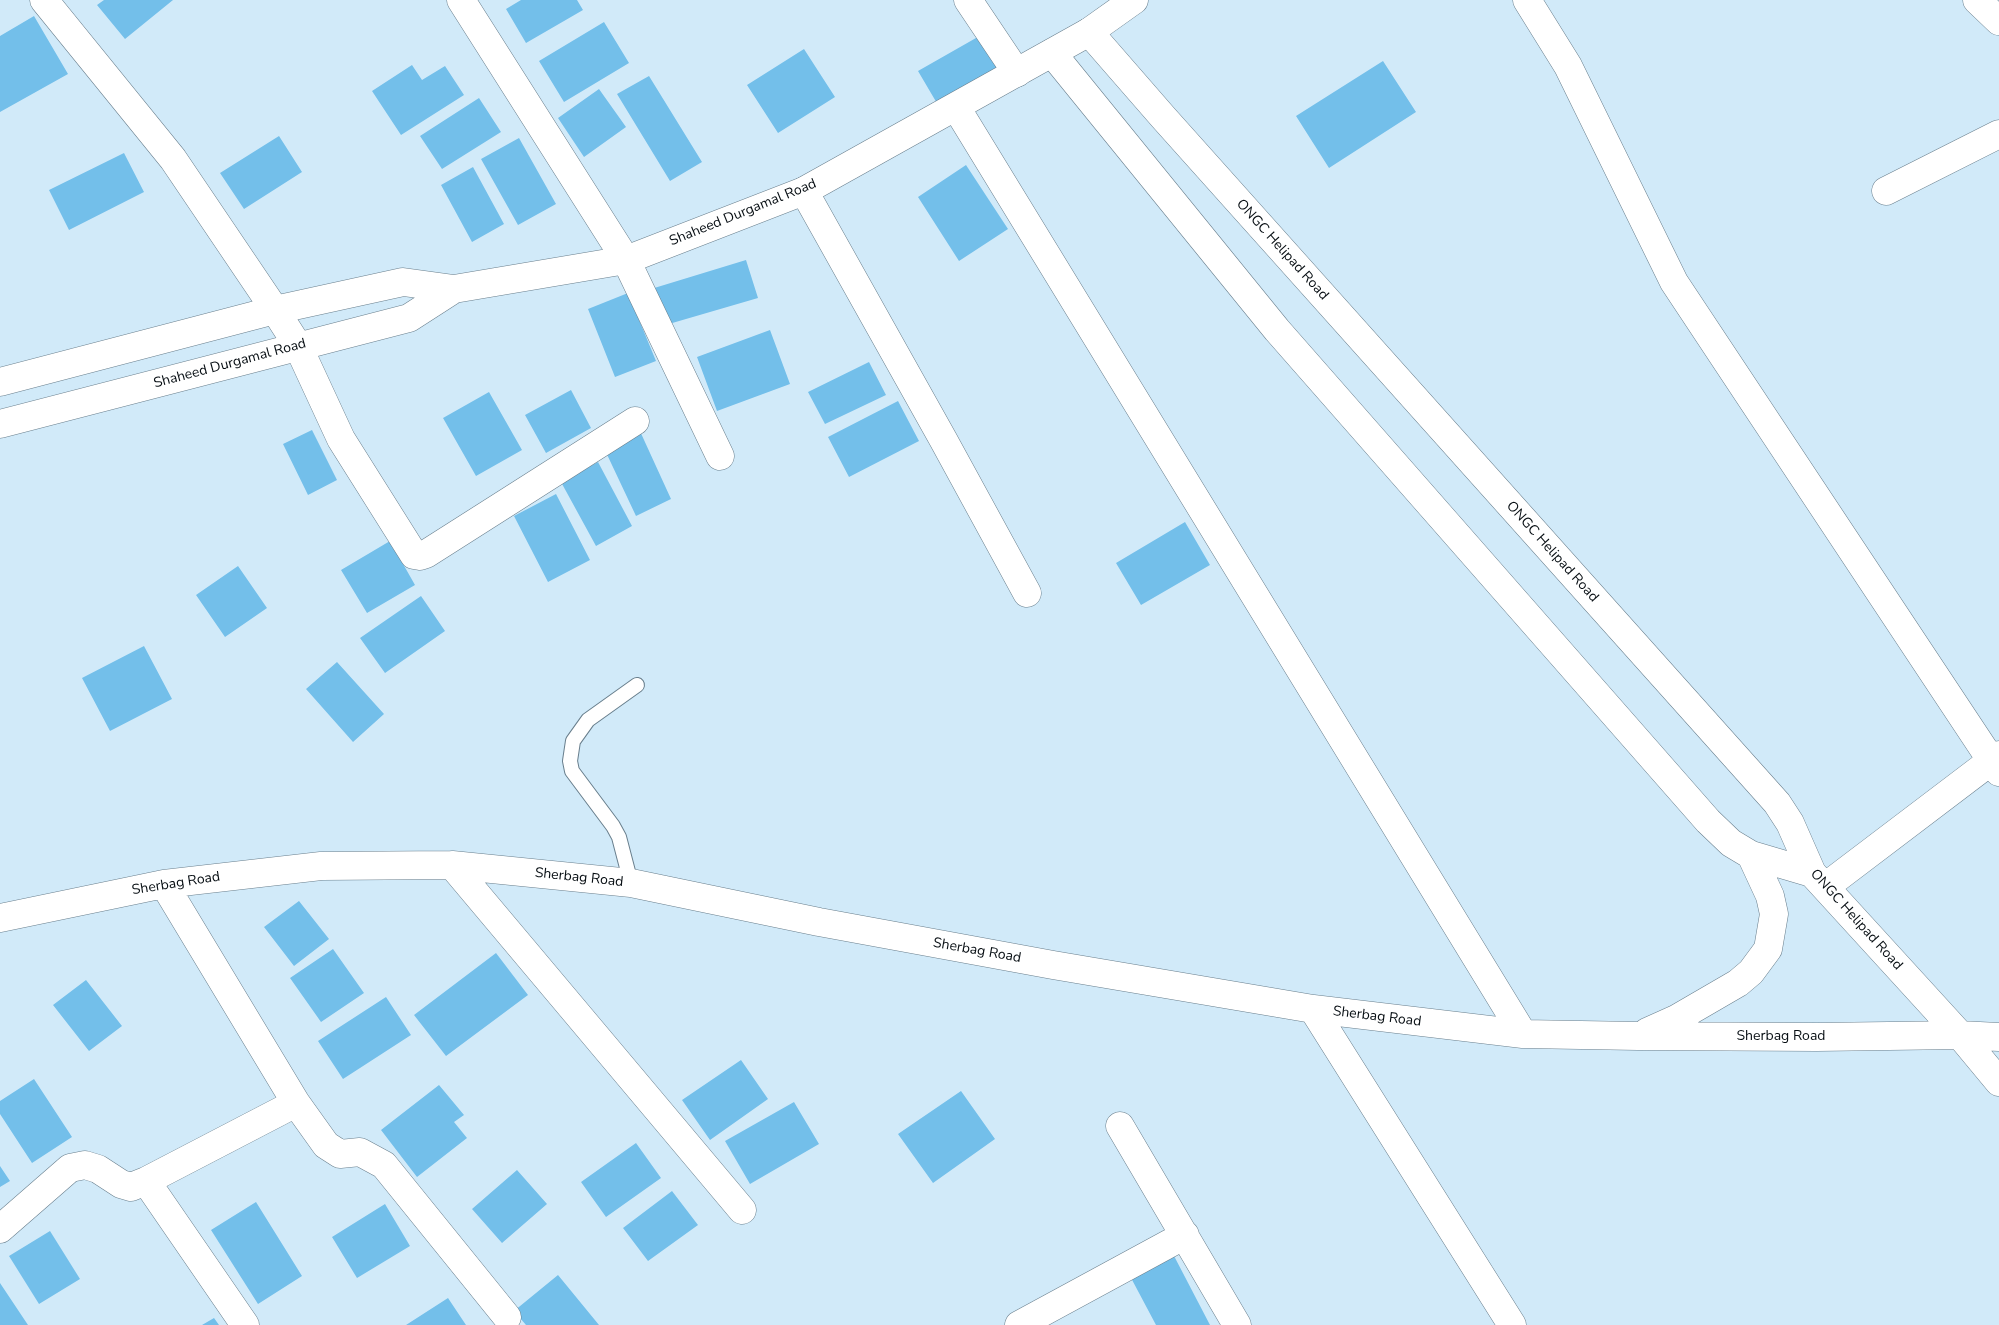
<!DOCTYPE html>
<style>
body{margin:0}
canvas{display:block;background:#d1eaf9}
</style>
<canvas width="1999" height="1325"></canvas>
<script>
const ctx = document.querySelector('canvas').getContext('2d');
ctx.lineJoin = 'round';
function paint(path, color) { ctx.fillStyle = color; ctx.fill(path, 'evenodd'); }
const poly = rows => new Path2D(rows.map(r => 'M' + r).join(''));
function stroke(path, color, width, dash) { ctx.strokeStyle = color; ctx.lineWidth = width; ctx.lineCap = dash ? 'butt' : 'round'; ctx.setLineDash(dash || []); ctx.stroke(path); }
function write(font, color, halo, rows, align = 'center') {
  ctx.font = font + ' "Nunito Sans",sans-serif'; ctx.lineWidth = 4; ctx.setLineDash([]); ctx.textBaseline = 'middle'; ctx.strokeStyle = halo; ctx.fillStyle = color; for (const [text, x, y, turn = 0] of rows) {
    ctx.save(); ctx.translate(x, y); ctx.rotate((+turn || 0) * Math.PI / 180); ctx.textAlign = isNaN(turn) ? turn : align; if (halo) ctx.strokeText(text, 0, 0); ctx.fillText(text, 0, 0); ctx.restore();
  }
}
paint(poly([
 [104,0,173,0,125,39,97,5],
 [521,0,577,0,583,10,526,43,506,9],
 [34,16,68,74,0,112,0,36],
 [604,22,629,63,564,102,539,61],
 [983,34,1006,68,938,105,918,71],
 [804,49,835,97,778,133,747,85],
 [1383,61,1416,112,1329,168,1296,116],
 [412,65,422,80,445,66,464,95,401,135,372,91],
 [649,76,702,162,670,181,617,94],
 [599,89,626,127,584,157,558,118],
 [479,98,501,132,442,169,420,136],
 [279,136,302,172,244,209,220,173],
 [519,138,556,204,518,225,481,159],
 [124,153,144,192,69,230,49,190],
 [966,165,1008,229,959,261,918,197],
 [473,167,504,224,472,242,441,185],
 [746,260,758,298,662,326,651,289],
 [628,293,656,361,615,377,588,309],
 [770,330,790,384,717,411,697,357],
 [869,362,886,395,825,424,808,392],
 [571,390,591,428,546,453,525,415],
 [489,392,522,450,476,476,443,418],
 [898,401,919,441,849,477,828,437],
 [639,429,671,499,636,516,603,446],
 [312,430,337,480,308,495,283,444],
 [598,462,632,526,596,546,561,482],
 [556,494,590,560,548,582,514,516],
 [1185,522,1210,565,1141,605,1116,563],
 [390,541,415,585,367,613,341,570],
 [238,566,267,608,225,637,196,595],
 [421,596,445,631,385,673,360,638],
 [144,646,172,699,110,731,82,678],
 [337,662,384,714,353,742,306,689],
 [299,901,329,939,294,966,264,927],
 [333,949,364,993,321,1022,290,978],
 [496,953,528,995,446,1056,414,1015],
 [86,980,122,1026,89,1051,53,1005],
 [386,997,411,1035,343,1079,318,1041],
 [741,1060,768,1099,710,1140,682,1100],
 [34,1079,72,1137,32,1163,0,1114,0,1101],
 [439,1085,464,1115,454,1122,467,1138,417,1177,381,1130],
 [961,1091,995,1139,933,1183,898,1134],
 [794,1102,819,1144,750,1184,725,1141],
 [636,1143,661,1178,606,1217,581,1182],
 [0,1166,10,1181,0,1187],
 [517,1170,547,1204,502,1243,472,1209],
 [672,1191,698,1225,648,1261,623,1228],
 [256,1202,302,1276,258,1304,211,1230],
 [385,1204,410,1246,357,1278,332,1237],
 [50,1231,80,1279,39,1304,9,1256],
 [1173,1254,1210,1325,1156,1325,1130,1276],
 [558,1275,599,1325,526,1325,514,1311],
 [0,1283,28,1325,0,1325],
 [448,1298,466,1325,406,1325],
 [214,1318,219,1325,202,1325]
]), '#73bfea');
const lane = poly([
 [631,883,619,837,613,826,572,771,570,761,573,741,588,720,637,685]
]);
const street = poly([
 [44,0,173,159,275,310,298,346,341,439,414,555,420,556,426,554,635,421],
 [461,0,626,260,720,456],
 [968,0,1017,73],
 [1527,0,1568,66,1674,282,1999,772],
 [1977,0,1999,21],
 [1089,32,1163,117,1777,803,1790,823,1812,873,1960,1035,1999,1082],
 [1052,53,1277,330,1708,821,1731,843,1751,855,1812,873],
 [956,107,1523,1034],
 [804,191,944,441,1027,593],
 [1886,191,1999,134],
 [452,865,742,1210],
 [164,884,296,1103,326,1145,340,1154,360,1152,384,1165,507,1317],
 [1825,887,1999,755],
 [0,918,164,884,321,866,452,865,631,883,819,922,1053,965,1313,1009,1523,1034,1638,1036,1817,1037,1960,1035,1999,1037],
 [1313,1009,1512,1325],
 [1647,1032,1676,1019,1738,983,1751,972,1768,949,1774,914,1770,896,1751,855],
 [1120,1126,1237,1325],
 [146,1181,296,1103],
 [0,1229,70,1168,85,1165,98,1169,121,1184,131,1187,146,1181,245,1325],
 [1019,1325,1185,1235]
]);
const secondary = poly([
 [0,382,275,310,403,282,454,289,626,260,804,191,1089,32,1134,0],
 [0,424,409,318,454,289]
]);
stroke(lane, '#697f8d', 16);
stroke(street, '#697f8d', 29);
stroke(secondary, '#697f8d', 29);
stroke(lane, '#fff', 14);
stroke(street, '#fff', 28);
stroke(secondary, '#fff', 28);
write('14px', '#060d12', '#fff', [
 ["Shaheed Durgamal Road",743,213,-22],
 ["ONGC Helipad Road",1282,250,48],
 ["Shaheed Durgamal Road",230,364,-15],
 ["ONGC Helipad Road",1552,552,48],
 ["Sherbag Road",579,878,6],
 ["Sherbag Road",176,884,-9],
 ["ONGC Helipad Road",1856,920,48],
 ["Sherbag Road",977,951,10],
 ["Sherbag Road",1377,1017,7],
 ["Sherbag Road",1781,1037]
]);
</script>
